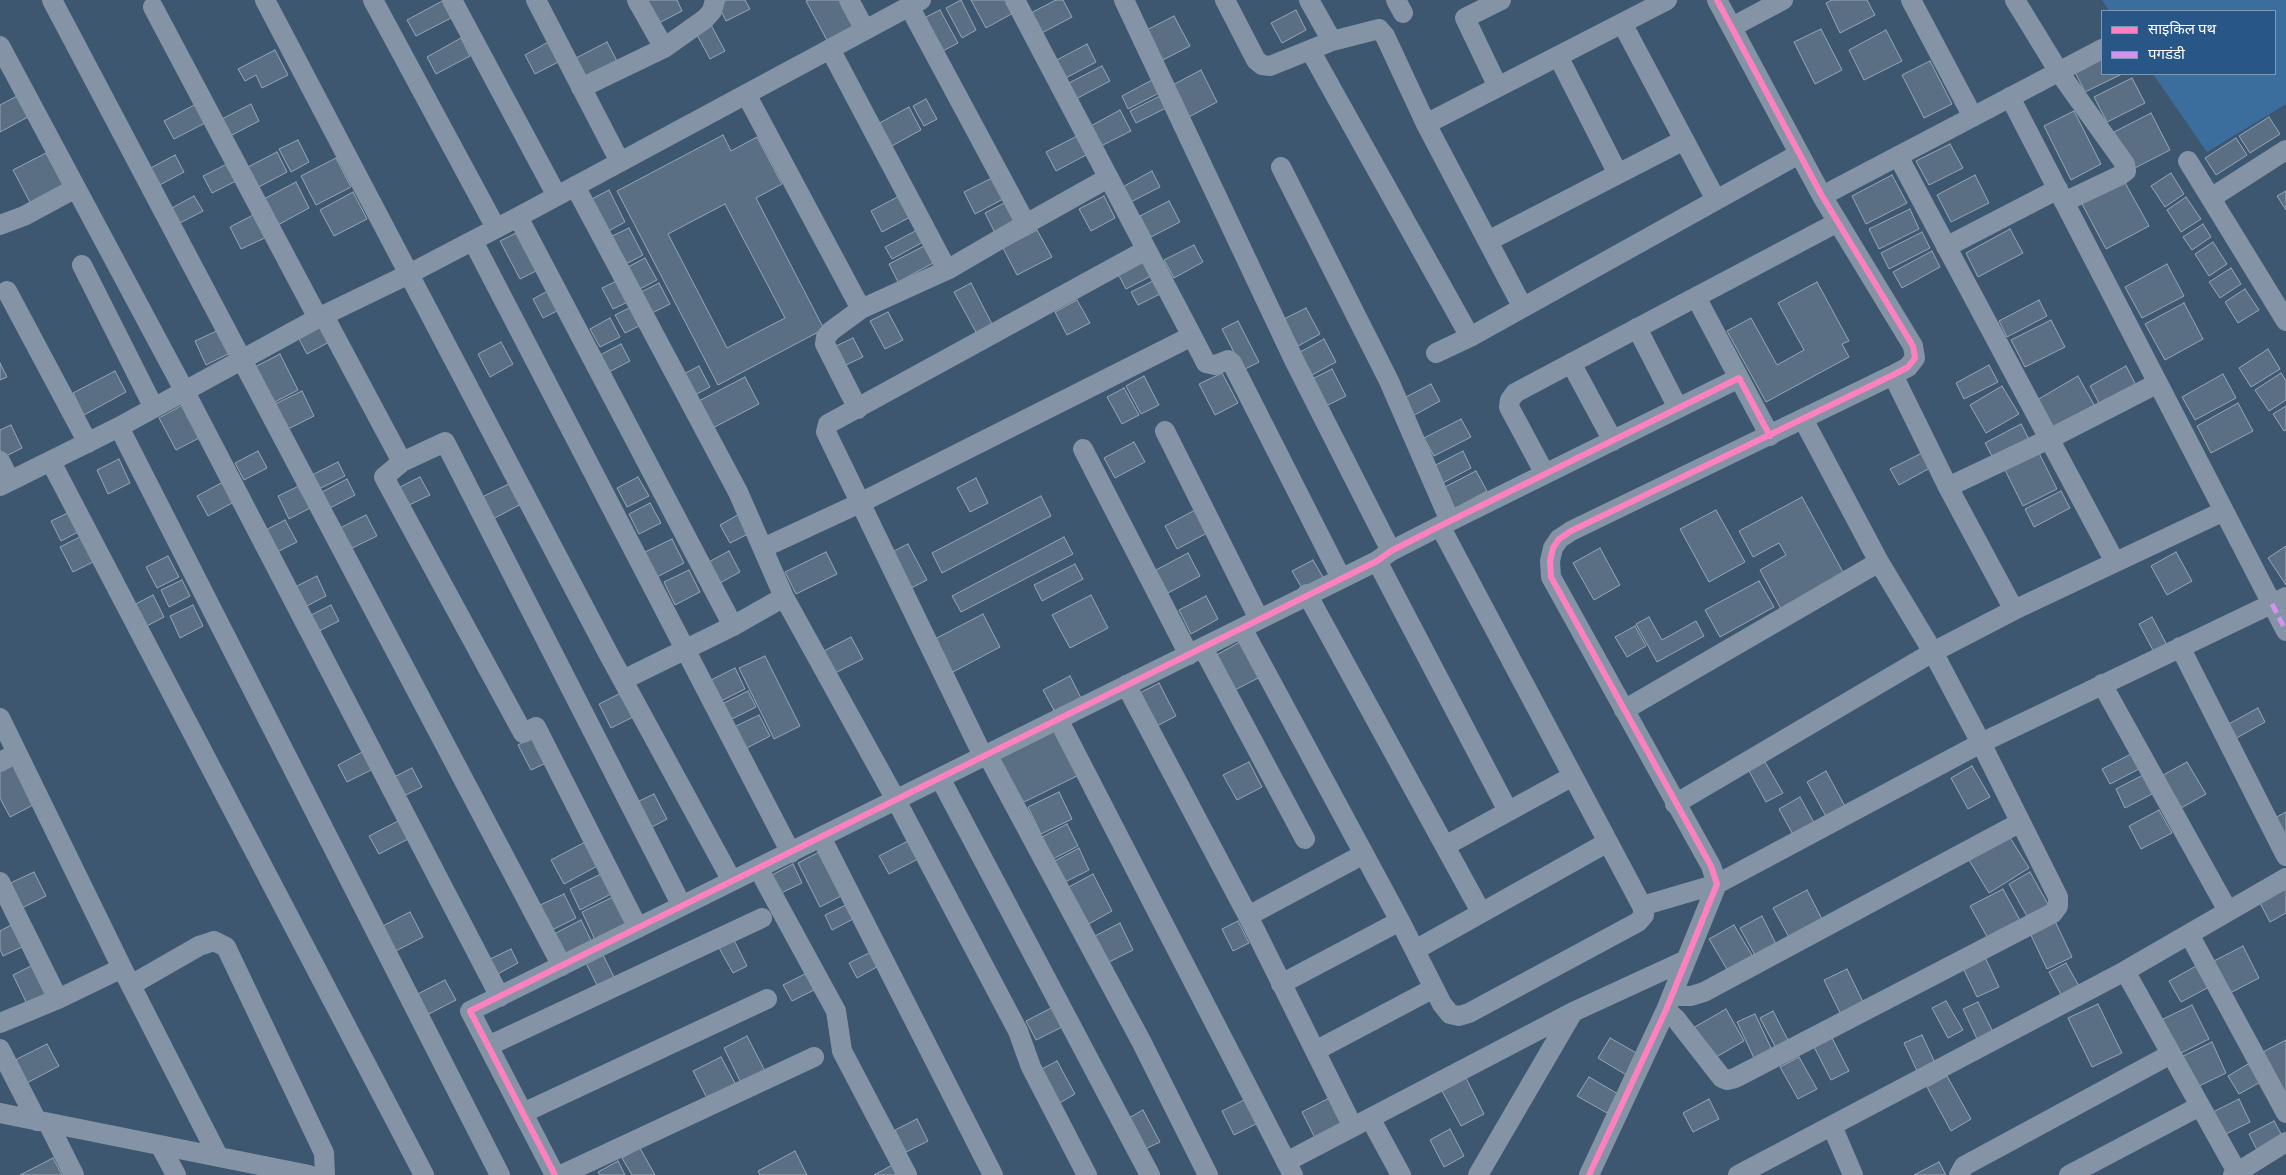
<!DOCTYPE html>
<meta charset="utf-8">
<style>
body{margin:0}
#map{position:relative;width:2286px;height:1175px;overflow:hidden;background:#3d5771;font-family:"Source Sans 3","Noto Sans Devanagari",sans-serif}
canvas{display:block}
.legend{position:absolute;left:2101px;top:10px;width:175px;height:65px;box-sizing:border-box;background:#275687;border:1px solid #7d9ab7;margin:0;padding:6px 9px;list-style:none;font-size:15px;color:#fff}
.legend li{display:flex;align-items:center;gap:10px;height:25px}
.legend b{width:25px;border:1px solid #7d9ab7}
</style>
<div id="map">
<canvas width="2286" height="1175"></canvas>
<ul class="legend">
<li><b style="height:6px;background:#ff80c0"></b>साइकिल पथ</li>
<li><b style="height:6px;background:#d193ec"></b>पगडंडी</li>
</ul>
</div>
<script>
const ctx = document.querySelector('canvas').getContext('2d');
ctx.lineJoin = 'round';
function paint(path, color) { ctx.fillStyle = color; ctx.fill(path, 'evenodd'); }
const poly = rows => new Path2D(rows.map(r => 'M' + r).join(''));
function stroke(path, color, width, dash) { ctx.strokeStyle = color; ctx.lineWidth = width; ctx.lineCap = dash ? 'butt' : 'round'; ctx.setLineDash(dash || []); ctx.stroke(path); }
paint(poly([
 [2102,0,2286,0,2286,104,2207,152,2153,74,2275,74,2275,11,2109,11]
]), '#3b6d9d');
const building = poly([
 [444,0,453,17,416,36,407,20,444,0],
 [646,0,677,0,682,11,655,25,646,0],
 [727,0,745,0,750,9,726,21,718,5,727,0],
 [808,0,843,0,857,28,829,44,806,1,808,0],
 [961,0,976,30,962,38,946,8,961,0],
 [971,0,1009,0,1015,12,986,28,971,0],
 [1056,0,1063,0,1072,17,1036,36,1025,16,1056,0],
 [1832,0,1867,0,1875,15,1840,33,1826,3,1832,0],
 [940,10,958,43,939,53,922,19,940,10],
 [1296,10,1306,30,1282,43,1271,23,1296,10],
 [1174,16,1190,46,1159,62,1143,32,1174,16],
 [711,25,725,51,710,59,696,33,711,25],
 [1821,29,1842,70,1815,84,1794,42,1821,29],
 [1886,30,1902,61,1864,80,1849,50,1886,30],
 [461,38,470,56,436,74,427,57,461,38],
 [552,40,562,60,535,74,525,55,552,40],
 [607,42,618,63,587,79,576,58,607,42],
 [1087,44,1096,62,1062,80,1053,62,1087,44],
 [275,50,288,75,262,88,256,75,245,81,238,69,275,50],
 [2102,58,2102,74,2122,74,2085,92,2075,72,2102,58],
 [1930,61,1952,104,1924,118,1902,75,1930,61],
 [1102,66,1110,81,1072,101,1063,86,1102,66],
 [1201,70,1217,102,1187,118,1171,86,1201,70],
 [2132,78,2145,103,2107,122,2094,97,2132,78],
 [1154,79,1161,92,1128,109,1122,96,1154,79],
 [1162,95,1168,107,1136,123,1130,111,1162,95],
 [17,96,28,117,0,132,0,105,17,96],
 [926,99,937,119,924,126,913,106,926,99],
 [196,104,205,123,174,139,164,121,196,104],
 [251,104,259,121,228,137,220,120,251,104],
 [909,107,921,130,888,148,876,125,909,107],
 [1120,110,1131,131,1099,147,1089,127,1120,110],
 [2074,111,2101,164,2071,180,2044,126,2074,111],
 [2151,113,2170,150,2133,169,2114,132,2151,113],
 [2269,117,2280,134,2250,153,2239,136,2269,117],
 [723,135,731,151,757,137,782,184,756,198,824,329,718,385,617,191,723,135],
 [725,204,785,318,727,348,668,234,725,204],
 [1077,136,1086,155,1056,171,1046,152,1077,136],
 [2236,138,2247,155,2216,175,2205,158,2236,138],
 [298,140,309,162,291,172,279,149,298,140],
 [1950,144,1963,168,1929,185,1916,161,1950,144],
 [277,152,287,172,257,188,246,168,277,152],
 [46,153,66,191,33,208,13,170,46,153],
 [175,155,184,172,156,187,147,170,175,155],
 [336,158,351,187,316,205,301,176,336,158],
 [229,163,238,180,212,193,203,176,229,163],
 [1152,171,1160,187,1125,205,1117,190,1152,171],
 [2171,173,2184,194,2165,207,2151,186,2171,173],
 [1892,175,1907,203,1866,224,1852,196,1892,175],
 [1975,175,1989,203,1951,222,1937,195,1975,175],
 [994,177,1005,198,975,214,964,192,994,177],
 [2123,179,2149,226,2106,249,2081,202,2123,179],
 [296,182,309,208,276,226,262,200,296,182],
 [609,190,625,222,605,233,588,201,609,190],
 [2286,191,2286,210,2277,196,2286,191],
 [353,192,367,219,334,236,320,210,353,192],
 [903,194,914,215,882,232,871,211,903,194],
 [194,196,203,211,178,224,170,209,194,196],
 [1104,196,1115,218,1091,231,1079,209,1104,196],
 [2186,197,2201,219,2181,232,2167,210,2186,197],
 [1008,201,1019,221,995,233,985,213,1008,201],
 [1169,201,1180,222,1151,237,1140,216,1169,201],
 [1910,209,1919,229,1879,249,1869,229,1910,209],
 [257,213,269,236,241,249,230,227,257,213],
 [2203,224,2211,237,2192,250,2183,237,2203,224],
 [629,228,643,255,620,267,606,239,629,228],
 [2010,229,2023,253,1978,277,1966,253,2010,229],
 [917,230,923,242,892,259,885,247,917,230],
 [1037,230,1052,257,1017,275,1003,248,1037,230],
 [520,231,540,269,520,279,500,241,520,231],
 [1922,232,1930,248,1889,269,1881,253,1922,232],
 [2213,242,2227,264,2209,276,2195,254,2213,242],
 [926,245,935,262,898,282,889,264,926,245],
 [1194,245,1203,262,1174,278,1164,260,1194,245],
 [1932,251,1940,267,1902,288,1893,272,1932,251],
 [645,258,657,280,634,292,622,270,645,258],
 [1145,259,1153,275,1126,289,1118,274,1145,259],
 [2167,264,2184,296,2142,318,2125,287,2167,264],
 [2231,268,2241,284,2220,298,2209,282,2231,268],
 [621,279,632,300,613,309,602,288,621,279],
 [1153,281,1160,294,1138,305,1131,292,1153,281],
 [1817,282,1849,341,1842,344,1849,357,1766,402,1727,331,1751,318,1777,365,1804,350,1778,303,1817,282],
 [659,283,670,304,650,314,639,293,659,283],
 [971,283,994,328,978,336,954,292,971,283],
 [553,288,563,308,543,318,533,299,553,288],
 [2245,289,2259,310,2238,323,2225,302,2245,289],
 [1077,300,1090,323,1067,335,1055,312,1077,300],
 [2039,300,2047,316,2007,337,1999,321,2039,300],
 [2184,303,2203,339,2165,360,2145,324,2184,303],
 [635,305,645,323,625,333,615,315,635,305],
 [1306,308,1320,334,1298,346,1284,319,1306,308],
 [888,312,903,340,885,349,870,321,888,312],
 [610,318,620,337,600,347,590,329,610,318],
 [2051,320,2065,347,2025,367,2011,340,2051,320],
 [1238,321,1259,362,1243,370,1222,329,1238,321],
 [322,325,331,341,307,354,298,337,322,325],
 [221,329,232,352,206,365,195,341,221,329],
 [853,338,863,357,846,365,836,346,853,338],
 [1324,339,1336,362,1312,375,1300,352,1324,339],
 [501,342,513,364,490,377,478,354,501,342],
 [621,344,630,361,609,372,600,355,621,344],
 [2268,349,2280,369,2251,387,2239,368,2268,349],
 [280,354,298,390,269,405,251,369,280,354],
 [0,363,7,377,0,380,0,363],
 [1989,365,1998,382,1964,399,1956,383,1989,365],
 [699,366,710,387,691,397,680,376,699,366],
 [2126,366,2137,387,2101,407,2090,386,2126,366],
 [1332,369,1346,396,1326,406,1312,379,1332,369],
 [115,371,126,392,84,415,73,393,115,371],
 [1222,373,1238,403,1215,415,1199,384,1222,373],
 [2281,373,2286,381,2286,400,2269,411,2255,390,2281,373],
 [2223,374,2236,398,2195,420,2182,397,2223,374],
 [1144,376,1159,405,1141,414,1126,386,1144,376],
 [2078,376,2097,410,2056,433,2037,400,2078,376],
 [745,377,759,404,709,430,695,403,745,377],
 [1431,384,1440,401,1409,418,1400,400,1431,384],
 [2002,386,2019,414,1986,433,1970,405,2002,386],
 [1124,388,1139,415,1122,424,1107,397,1124,388],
 [302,391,314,416,284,431,271,406,302,391],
 [186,403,203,436,176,450,159,418,186,403],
 [2238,403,2253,431,2211,453,2197,426,2238,403],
 [2286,406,2286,430,2284,431,2273,414,2286,406],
 [1461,419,1471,437,1434,456,1424,438,1461,419],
 [2021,424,2031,443,1995,462,1985,443,2021,424],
 [11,425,22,448,4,457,0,450,0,430,11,425],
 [1134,442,1145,462,1115,478,1104,458,1134,442],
 [258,451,267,468,244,480,235,463,258,451],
 [1463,451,1471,468,1437,486,1428,469,1463,451],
 [2038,451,2057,489,2023,506,2004,468,2038,451],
 [1922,453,1930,468,1899,485,1890,469,1922,453],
 [119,459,130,483,108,494,97,470,119,459],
 [338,462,345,476,319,489,312,475,338,462],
 [1476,471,1487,491,1452,510,1441,489,1476,471],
 [420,477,430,495,405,507,396,489,420,477],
 [638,477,649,496,627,507,617,488,638,477],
 [976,478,988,503,970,512,957,488,976,478],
 [347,479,355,495,330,508,322,492,347,479],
 [515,481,525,502,491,520,480,498,515,481],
 [223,482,234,502,208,516,197,496,223,482],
 [301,485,312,507,289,519,278,496,301,485],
 [2061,491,2070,508,2034,527,2025,509,2061,491],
 [1041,496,1051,516,942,573,932,553,1041,496],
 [1802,497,1844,574,1781,609,1760,570,1786,555,1779,543,1753,557,1739,531,1802,497],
 [650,503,661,523,639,534,629,514,650,503],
 [1197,509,1209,532,1177,549,1165,526,1197,509],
 [1716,510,1745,562,1709,582,1680,529,1716,510],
 [72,511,82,530,61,541,51,521,72,511],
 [743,512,754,531,730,543,720,525,743,512],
 [366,515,377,536,346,551,336,530,366,515],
 [285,520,297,542,273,554,262,532,285,520],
 [84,535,97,560,73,572,60,547,84,535],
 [1064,537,1073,554,961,612,952,596,1064,537],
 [672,539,684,563,657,577,645,552,672,539],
 [908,544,927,580,907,590,888,554,908,544],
 [2286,546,2286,585,2268,558,2286,546],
 [1600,548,1620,585,1594,600,1573,563,1600,548],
 [729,551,740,572,716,585,705,564,729,551],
 [826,552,837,574,796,594,785,572,826,552],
 [2176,552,2192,581,2167,595,2151,566,2176,552],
 [1188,553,1200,576,1168,593,1156,570,1188,553],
 [168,556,179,577,157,588,146,567,168,556],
 [1313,560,1324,579,1303,590,1292,571,1313,560],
 [1075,564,1083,579,1042,601,1034,585,1075,564],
 [689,570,700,592,675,605,664,582,689,570],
 [317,576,326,596,303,608,293,588,317,576],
 [182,580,190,596,169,607,161,590,182,580],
 [1759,581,1774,607,1720,637,1705,610,1759,581],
 [153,595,164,617,141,629,130,607,153,595],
 [1091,595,1108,628,1070,648,1052,615,1091,595],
 [1206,596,1218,619,1191,634,1179,610,1206,596],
 [193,605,203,626,180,638,170,616,193,605],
 [331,605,339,621,315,633,307,617,331,605],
 [983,614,1000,647,951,673,933,640,983,614],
 [1649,617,1662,640,1696,621,1704,636,1657,662,1636,624,1649,617],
 [2152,617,2168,647,2155,654,2139,624,2152,617],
 [1635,626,1646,646,1627,657,1615,637,1635,626],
 [851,637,863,659,829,676,818,654,851,637],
 [1245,639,1264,675,1231,692,1213,657,1245,639],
 [765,656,800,726,774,739,739,668,765,656],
 [735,668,745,689,721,701,711,680,735,668],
 [1070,676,1083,702,1057,716,1043,690,1070,676],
 [1159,683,1176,716,1153,728,1136,695,1159,683],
 [627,690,639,714,611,728,599,704,627,690],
 [748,691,756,707,728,721,720,705,748,691],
 [2258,708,2265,722,2233,740,2225,726,2258,708],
 [759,715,770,736,743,750,732,728,759,715],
 [1057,725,1081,774,1018,805,994,756,1057,725],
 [535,736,548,762,531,770,518,745,535,736],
 [364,751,373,769,347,782,338,765,364,751],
 [2131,754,2139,769,2110,784,2102,769,2131,754],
 [1249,762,1262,787,1237,800,1223,775,1249,762],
 [1765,762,1783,793,1766,802,1749,771,1765,762],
 [2187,762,2206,794,2174,812,2156,779,2187,762],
 [12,763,33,805,10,817,0,798,0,769,12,763],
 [1972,766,1990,797,1968,809,1951,778,1972,766],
 [412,768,422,787,400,798,390,779,412,768],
 [1826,771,1847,810,1828,820,1807,782,1826,771],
 [2143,775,2152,794,2125,808,2116,789,2143,775],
 [1059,792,1072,819,1041,834,1028,807,1059,792],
 [654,794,667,819,650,828,637,802,654,794],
 [1800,797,1817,828,1796,840,1779,809,1800,797],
 [2159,810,2172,833,2141,849,2129,826,2159,810],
 [2286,812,2286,837,2275,818,2286,812],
 [400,820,410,838,379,854,369,836,400,820],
 [1067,824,1078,846,1051,860,1040,838,1067,824],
 [2009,836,2029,868,1989,893,1969,860,2009,836],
 [589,840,601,864,564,884,551,860,589,840],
 [908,841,918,859,889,874,879,856,908,841],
 [1079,848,1089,870,1063,883,1053,862,1079,848],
 [821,851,843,895,820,907,798,863,821,851],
 [793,864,802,883,777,895,768,877,793,864],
 [34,872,46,896,16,911,4,886,34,872],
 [2030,872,2049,906,2028,918,2009,884,2030,872],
 [603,873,613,893,580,910,570,889,603,873],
 [1093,874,1112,911,1087,925,1067,888,1093,874],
 [2003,889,2022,924,1990,942,1970,906,2003,889],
 [2286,889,2286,913,2270,922,2260,903,2286,889],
 [1807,890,1823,921,1790,939,1773,908,1807,890],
 [564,894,576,918,550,931,538,906,564,894],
 [615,896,629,923,595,940,582,912,615,896],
 [850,903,857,917,832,930,825,915,850,903],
 [410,912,423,937,390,954,377,929,410,912],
 [1762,916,1777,946,1756,957,1740,928,1762,916],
 [2054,919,2072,957,2047,969,2029,931,2054,919],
 [581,920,594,946,566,959,554,934,581,920],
 [1238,921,1249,943,1233,951,1222,929,1238,921],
 [1120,923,1133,950,1109,962,1095,936,1120,923],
 [13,924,24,946,3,956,0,949,0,931,13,924],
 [1734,925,1753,957,1728,971,1709,939,1734,925],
 [734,940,747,966,733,973,719,948,734,940],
 [2243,946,2259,978,2230,993,2214,961,2243,946],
 [511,949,518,963,494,976,486,961,511,949],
 [875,950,882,964,857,978,849,963,875,950],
 [601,951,616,981,599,989,584,959,601,951],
 [1984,955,1999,987,1977,997,1962,966,1984,955],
 [2066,963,2083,993,2065,1002,2049,972,2066,963],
 [35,964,50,993,27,1004,13,975,35,964],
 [2198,965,2209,987,2181,1002,2169,981,2198,965],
 [1847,969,1865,1006,1842,1017,1824,980,1847,969],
 [809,972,818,988,792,1001,783,985,809,972],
 [445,980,456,1000,423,1017,412,997,445,980],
 [1946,1001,1963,1030,1948,1038,1932,1008,1946,1001],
 [1978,1002,1993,1032,1977,1039,1963,1009,1978,1002],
 [2098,1004,2122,1053,2092,1067,2068,1018,2098,1004],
 [1057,1005,1068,1024,1036,1040,1026,1021,1057,1005],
 [2192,1005,2209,1039,2179,1054,2161,1020,2192,1005],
 [1726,1009,1744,1041,1711,1060,1693,1028,1726,1009],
 [1773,1011,1790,1044,1777,1050,1760,1018,1773,1011],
 [1755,1014,1772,1050,1754,1058,1737,1022,1755,1014],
 [1922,1035,1936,1065,1918,1073,1904,1043,1922,1035],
 [747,1036,765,1071,741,1083,724,1048,747,1036],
 [1831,1036,1849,1071,1831,1080,1813,1045,1831,1036],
 [1610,1038,1640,1055,1628,1076,1598,1058,1610,1038],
 [2286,1040,2286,1091,2284,1092,2263,1052,2286,1040],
 [2212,1042,2226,1073,2193,1089,2179,1058,2212,1042],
 [47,1044,59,1066,25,1084,13,1061,47,1044],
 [721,1057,736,1085,708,1100,693,1071,721,1057],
 [1799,1057,1817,1089,1798,1099,1780,1067,1799,1057],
 [1057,1061,1075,1094,1056,1105,1038,1071,1057,1061],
 [2253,1061,2264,1080,2239,1094,2228,1076,2253,1061],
 [1947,1076,1971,1119,1951,1131,1927,1087,1947,1076],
 [1589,1077,1618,1094,1607,1113,1577,1096,1589,1077],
 [1466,1078,1484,1114,1461,1126,1442,1091,1466,1078],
 [1333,1096,1347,1124,1316,1140,1302,1112,1333,1096],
 [1250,1097,1262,1121,1234,1135,1222,1111,1250,1097],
 [1709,1099,1719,1119,1693,1132,1683,1113,1709,1099],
 [2239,1099,2250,1122,2222,1136,2211,1113,2239,1099],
 [1143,1110,1160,1142,1143,1150,1127,1119,1143,1110],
 [917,1119,928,1141,906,1152,895,1130,917,1119],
 [2274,1121,2285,1141,2259,1154,2249,1134,2274,1121],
 [1450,1129,1464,1156,1444,1167,1430,1140,1450,1129],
 [640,1148,655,1175,632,1175,622,1158,640,1148],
 [795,1151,807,1175,760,1175,758,1171,795,1151],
 [53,1158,62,1175,20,1175,53,1158],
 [618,1161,625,1175,600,1175,598,1172,618,1161],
 [1939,1162,1946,1175,1914,1175,1939,1162],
 [896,1163,902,1175,874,1175,896,1163]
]);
paint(building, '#5a6f83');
stroke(building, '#97a6b5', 1);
stroke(poly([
 [52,0,562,966],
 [265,0,608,653,732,881],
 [373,0,496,228],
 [452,0,557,196],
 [536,0,620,162],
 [637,0,664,48],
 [849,0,865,30],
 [1124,0,1295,362,1391,551],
 [1225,0,1256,60,1262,65,1270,66,1332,41,1379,29,1385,36,1426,124,1522,306],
 [1309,0,1332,41],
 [1396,0,1403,13],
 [1911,0,1973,117],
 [2015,0,2059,72,2125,164,2126,171,2121,175,2064,202],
 [153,7,318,318],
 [1622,23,1716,200],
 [1732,27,1783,0],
 [0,46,184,390,500,997],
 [830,49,947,270],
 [1310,50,1470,337],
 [1558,56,1618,174],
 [1498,87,1465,18,1501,0],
 [581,88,664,48,705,19,712,11,715,0],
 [746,94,861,309],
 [2010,97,2286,631],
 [1426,124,1667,0],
 [1898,156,2115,562],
 [2188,161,2286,321],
 [1281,167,1389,381,1450,521],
 [575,186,738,492,784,597,896,800,1018,1031,1031,1067,1087,1175],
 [1822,196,2102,49],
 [2211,198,2286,150],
 [518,217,733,626],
 [1026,224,1108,178],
 [0,225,24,216,76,188],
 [473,241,791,853],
 [1488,241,1684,140],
 [1946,247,2058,189],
 [82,265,154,408],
 [7,291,88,443],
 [324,316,402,462,384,477,523,733,536,727,638,928],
 [1637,328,1678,408],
 [1192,336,1206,363,1215,365,1228,360,1232,363,1341,578],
 [1436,353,1470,337,1799,154],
 [1571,363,1613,441],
 [1893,375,1948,487,2014,610],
 [1739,378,1696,297,1838,222],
 [858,409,825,344,826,337,831,331,861,309,947,270,1026,224,909,6],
 [119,427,500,1175],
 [1165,431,1259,619],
 [1083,449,1189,655],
 [0,461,10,481],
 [51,462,424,1175],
 [402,462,445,442,682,906],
 [1545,474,1509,407,1510,400,1515,393,1696,297],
 [0,486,119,427,318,318,409,274,518,217,921,0],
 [1948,487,2049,439,2158,383],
 [763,548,860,503,1192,336,1015,0],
 [1377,561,1508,811],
 [1307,594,1481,912],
 [1242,628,1400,921,1442,1004,1450,1014,1459,1016,1469,1013,1638,922,1644,915,1642,906,1440,526],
 [2180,647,2286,856],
 [1203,648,1305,839],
 [623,680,733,626,784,597],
 [2102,684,2228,911],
 [1126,685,1248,916,1353,1127],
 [1624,710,1879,562],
 [0,718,122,968,218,1156],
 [1058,719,1293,1175],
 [987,754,1141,1041,1208,1175],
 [983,756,826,432,828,424,1146,250],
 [0,762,17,753],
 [940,778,1150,1175],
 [1675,804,1933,652,2014,610,2224,511],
 [821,837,993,1175],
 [1445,846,1573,776],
 [758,868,836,1011,842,1051,907,1175],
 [2286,878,2189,934,2286,1113],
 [0,882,58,999],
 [1642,906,1717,884,1981,743,2286,597],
 [1248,916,1364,854],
 [1415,950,1608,842],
 [2125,971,2237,1172],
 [1281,984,1400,921],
 [131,985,199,946,214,941,226,947,324,1153,325,1175],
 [1672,996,1691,996,1704,992,2019,823],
 [1666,1010,1676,1019,1722,1078,1727,1080,1735,1078,2053,913,2058,906,2058,897,1981,743,1933,652,1879,562,1803,419],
 [0,1023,58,999,122,968],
 [488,1046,762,918],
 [0,1049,37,1121],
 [1315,1051,1434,988],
 [0,1113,309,1175],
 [523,1113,767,999],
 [1370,1118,1401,1175],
 [48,1123,74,1175],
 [1832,1126,1853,1175],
 [160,1145,176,1175],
 [1286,1162,1573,1012,1686,960],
 [555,1175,470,1011,1377,561,1391,551,1440,526,1739,378,1770,436],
 [561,1175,814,1057],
 [1478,1175,1573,1012],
 [1589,1175,1666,1010,1717,884,1711,866,1551,577,1550,561,1553,548,1559,539,1571,531,1893,375,1908,367,1915,358,1913,346,1822,196,1717,0],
 [1738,1175,2125,971,2189,934],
 [1959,1175,1964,1166,2171,1054],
 [2069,1175,2200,1106],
 [2233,1175,2286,1142]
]), '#8494a6', 20);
stroke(poly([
 [2272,604,2286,631]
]), '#d193ec', 5, [10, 5]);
stroke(poly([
 [555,1175,470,1011,1377,561,1391,551,1440,526,1739,378,1770,436],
 [1589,1175,1666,1010,1717,884,1711,866,1551,577,1550,561,1553,548,1559,539,1571,531,1893,375,1908,367,1915,358,1913,346,1822,196,1717,0]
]), '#ff80c0', 6);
</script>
